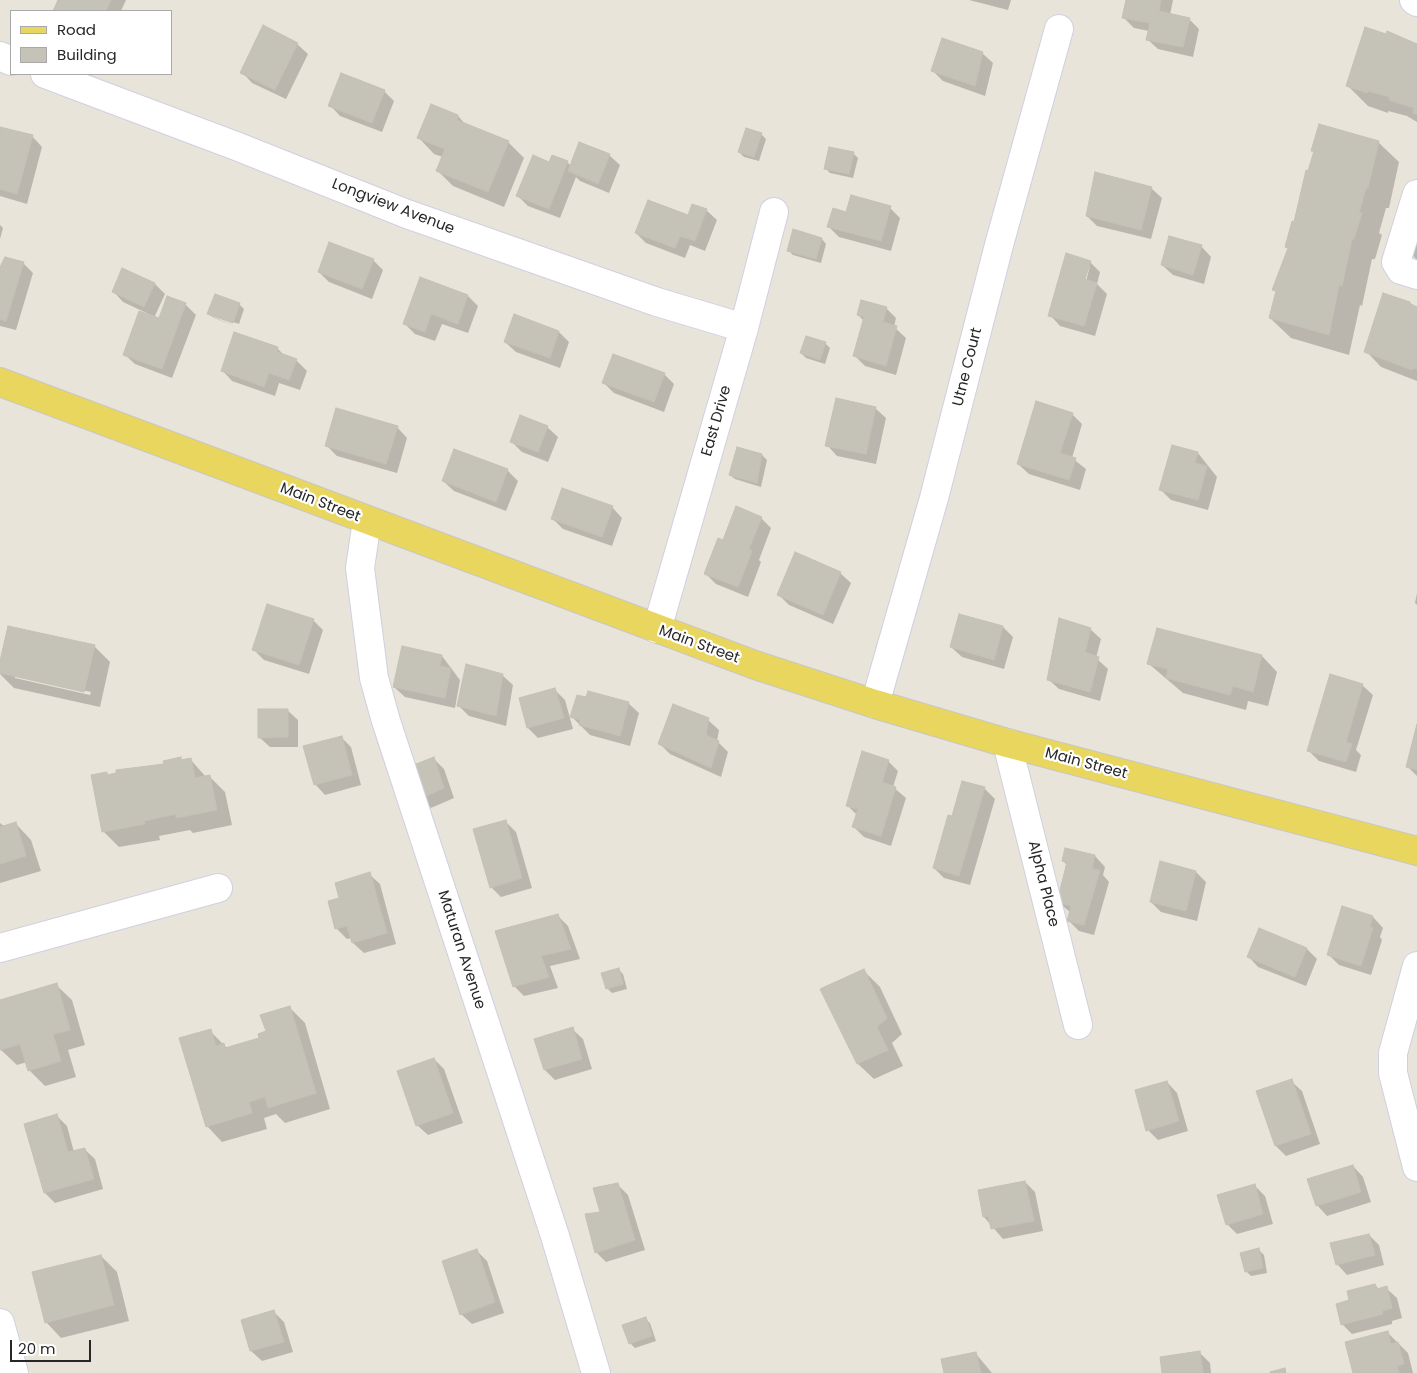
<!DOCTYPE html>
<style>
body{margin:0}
#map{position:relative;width:1417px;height:1373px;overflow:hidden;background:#e9e4d9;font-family:Poppins,sans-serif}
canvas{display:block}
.legend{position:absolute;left:10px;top:10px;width:162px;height:65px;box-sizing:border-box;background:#fff;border:1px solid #a9a9a9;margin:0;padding:6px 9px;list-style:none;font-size:15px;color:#272727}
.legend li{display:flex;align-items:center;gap:10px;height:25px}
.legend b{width:25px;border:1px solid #a9a9a9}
.scale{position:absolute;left:10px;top:1340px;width:81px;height:22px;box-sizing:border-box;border:2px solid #272727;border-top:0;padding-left:6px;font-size:15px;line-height:18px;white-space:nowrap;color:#272727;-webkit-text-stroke:4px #fff;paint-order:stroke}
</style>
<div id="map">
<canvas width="1417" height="1373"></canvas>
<ul class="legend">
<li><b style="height:6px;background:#e9d65f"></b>Road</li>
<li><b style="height:14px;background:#c5c2b8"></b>Building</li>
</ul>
<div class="scale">20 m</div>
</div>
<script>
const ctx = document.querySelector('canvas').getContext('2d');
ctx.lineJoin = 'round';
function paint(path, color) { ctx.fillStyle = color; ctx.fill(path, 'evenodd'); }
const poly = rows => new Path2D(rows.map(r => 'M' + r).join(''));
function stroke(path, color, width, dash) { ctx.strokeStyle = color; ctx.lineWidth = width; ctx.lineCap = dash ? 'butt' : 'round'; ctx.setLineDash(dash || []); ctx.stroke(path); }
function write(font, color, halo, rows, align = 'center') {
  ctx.font = font + ' Poppins,sans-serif'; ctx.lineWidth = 4.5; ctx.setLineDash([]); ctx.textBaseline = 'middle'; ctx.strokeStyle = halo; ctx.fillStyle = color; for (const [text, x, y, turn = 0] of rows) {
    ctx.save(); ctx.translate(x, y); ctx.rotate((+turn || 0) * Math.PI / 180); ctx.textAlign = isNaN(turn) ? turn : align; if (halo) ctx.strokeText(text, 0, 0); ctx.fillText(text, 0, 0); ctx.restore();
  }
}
paint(poly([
 [60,0,126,0,121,11,54,11],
 [969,0,1011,0,1008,10],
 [1127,0,1173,0,1170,15,1189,19,1199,29,1193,57,1158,49,1147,39,1149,31,1134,28,1123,17],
 [1388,33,1417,46,1417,122,1407,116,1388,111,1388,113,1368,106,1348,86],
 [297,44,308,54,286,99,252,83,242,72],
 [982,53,993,63,985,96,943,81,933,71],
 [384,91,394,101,382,132,340,116,330,105],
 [458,116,467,126,508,142,524,158,504,207,453,186,437,170,443,157,434,154,419,138],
 [0,128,32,136,42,147,27,204,0,196],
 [761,134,766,139,759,161,744,157,739,152],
 [1378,142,1399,162,1389,208,1386,208,1379,233,1382,235,1375,259,1372,259,1362,306,1360,305,1349,355,1291,338,1270,318,1277,293,1274,290,1289,249,1286,247,1295,223,1315,153,1312,151],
 [853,153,858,158,853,178,830,173,825,168],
 [609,155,620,165,609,193,580,181,576,177,560,218,528,206,518,196,550,163,567,162,571,166],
 [1151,188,1162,198,1151,239,1097,226,1087,216],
 [890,208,900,218,891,251,839,237,829,227,847,214],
 [706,210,717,220,705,251,690,245,685,258,646,243,636,233],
 [1417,223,1417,260,1409,252],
 [0,225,3,228,0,239],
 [822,239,826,244,821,263,793,255,788,250],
 [1201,246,1211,257,1204,284,1173,275,1162,265],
 [373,260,383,270,372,299,329,282,319,272],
 [1090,262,1100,272,1097,284,1107,294,1095,336,1060,326,1050,315],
 [1088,266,1090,266,1085,285,1083,285],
 [23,263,33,273,16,330,0,326,0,269],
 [155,284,165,294,154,318,160,320,185,304,196,315,172,378,135,364,124,354,153,316,123,302,113,291],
 [468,296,478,306,468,333,442,324,435,341,415,334,404,323],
 [1410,303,1417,307,1417,381,1381,367,1366,351],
 [239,304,244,309,239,324,213,315,213,317,237,327,214,318,209,314],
 [886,308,896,318,894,327,906,338,896,375,865,366,855,356,864,321,858,315],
 [514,316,559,332,569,342,560,368,516,352,505,342],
 [825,343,830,348,825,364,806,358,801,353],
 [277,348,286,357,296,360,307,371,300,390,279,383,275,396,232,381,222,370],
 [664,374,674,384,664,412,614,393,604,383],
 [875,408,886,418,876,464,837,456,827,445],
 [1072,414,1082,424,1072,458,1086,469,1080,490,1029,474,1018,464],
 [397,427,407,438,397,473,337,456,327,446],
 [547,427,558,437,548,462,522,452,512,442],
 [455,451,508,471,518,481,506,511,454,491,443,481],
 [1198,453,1217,477,1208,510,1171,500,1161,490],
 [762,455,767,460,761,487,735,479,730,475],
 [612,507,622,518,612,546,563,529,552,518],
 [761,518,771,528,759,560,761,562,748,597,716,584,705,573,724,541],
 [840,573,851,583,833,624,789,605,779,595],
 [1417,593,1417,605,1415,603],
 [313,620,323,630,309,674,264,660,254,650],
 [1003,627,1013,637,1004,669,962,657,951,647],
 [1090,629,1101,639,1096,658,1108,669,1100,701,1059,689,1048,679],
 [1158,629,1262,656,1277,672,1268,706,1248,701,1246,710,1183,693,1149,664],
 [94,646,110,662,100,707,14,688,0,674,0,666],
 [15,675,91,692,90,695,15,678],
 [442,656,460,680,455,708,405,697,394,687],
 [502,675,513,685,506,726,469,716,459,706],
 [1362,685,1373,695,1356,750,1361,755,1356,772,1319,761,1309,751],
 [555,690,565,700,573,729,538,738,528,728,520,699],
 [628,703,639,713,630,746,590,735,572,717],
 [287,710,298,720,298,747,270,747,259,737],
 [708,720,719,730,717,741,728,752,721,777,670,754,660,744],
 [1417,730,1417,781,1417,776,1408,767],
 [341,737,351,747,361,785,325,795,315,784],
 [190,759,206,777,210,777,225,792,232,825,193,833,190,830,159,836,160,840,119,847,104,832,107,773,109,776],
 [434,759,444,769,454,798,431,808,421,798],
 [888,761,898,771,893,787,906,798,891,846,864,837,854,827,857,815,847,805],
 [985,789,995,799,970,885,944,878,934,868,953,817],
 [505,821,516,832,532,888,501,897,491,887],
 [0,823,5,827,16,824,31,840,41,871,0,883],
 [1095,856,1105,867,1103,875,1109,882,1094,935,1079,931,1069,921,1071,913,1058,902,1067,865,1063,861],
 [1196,872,1206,882,1197,921,1161,912,1151,902],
 [369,874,380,884,396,944,364,953,353,943,352,938,347,939,337,929,341,899],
 [558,916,568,926,580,959,550,966,558,988,524,996,514,986],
 [1373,917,1383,928,1380,937,1382,940,1371,975,1339,965,1329,955],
 [1260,929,1307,949,1317,959,1306,986,1258,967,1248,956],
 [618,969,623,974,627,989,612,993,607,988],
 [864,971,880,987,902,1034,892,1043,903,1066,874,1079,858,1064,822,990],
 [56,985,72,1000,85,1045,68,1050,76,1077,45,1086,29,1070,27,1062,17,1065,1,1050,0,1001],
 [289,1007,305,1023,330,1109,285,1123,276,1114,264,1118,267,1129,222,1142,207,1126,210,1031,227,1048,260,1038],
 [572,1029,583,1039,592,1069,555,1080,545,1070],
 [434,1059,444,1069,463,1123,428,1135,417,1125],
 [1291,1081,1302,1091,1320,1144,1286,1156,1276,1146,1258,1092],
 [1167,1082,1177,1093,1188,1131,1158,1140,1148,1130],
 [56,1115,67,1126,74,1152,84,1149,95,1159,103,1189,55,1203,45,1193],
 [1353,1166,1363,1177,1371,1202,1327,1216,1317,1205],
 [1025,1182,1035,1192,1043,1231,1003,1239,984,1217],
 [618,1185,628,1195,645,1250,606,1262,596,1252,601,1213],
 [1255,1186,1265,1196,1273,1224,1237,1234,1227,1224],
 [1369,1235,1379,1245,1384,1265,1347,1275,1337,1264],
 [1259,1250,1264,1255,1267,1273,1251,1276,1246,1271],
 [477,1251,487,1261,504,1313,472,1324,461,1314],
 [101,1256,117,1272,129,1321,61,1338,46,1322],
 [1375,1285,1379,1289,1386,1288,1397,1298,1402,1318,1392,1321,1392,1324,1352,1334,1342,1324,1351,1301],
 [274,1312,284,1322,293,1352,262,1361,251,1351,242,1321],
 [645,1319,650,1323,656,1341,635,1348,630,1343],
 [1388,1333,1408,1353,1413,1373,1354,1373],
 [1199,1352,1210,1363,1211,1373,1164,1373],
 [976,1354,992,1373,946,1373]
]), '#0003');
const building = poly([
 [58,0,111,0,106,11,53,11,58,0],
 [1126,0,1161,0,1159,11,1190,18,1183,47,1146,40,1150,23,1122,18,1126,0],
 [263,25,298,43,275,90,240,73,263,25],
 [1365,27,1386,34,1387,31,1417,44,1417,114,1413,113,1414,108,1389,100,1390,97,1368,91,1367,93,1346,86,1365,27],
 [942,38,983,52,975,86,931,71,942,38],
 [341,73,385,90,372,123,328,106,341,73],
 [431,104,458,115,457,120,509,141,488,192,436,171,445,149,417,138,431,104],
 [1319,124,1379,141,1368,188,1366,188,1359,213,1362,213,1354,239,1352,239,1342,286,1339,285,1329,335,1269,318,1276,291,1272,290,1288,248,1285,247,1292,221,1294,222,1306,170,1308,171,1314,151,1311,151,1319,124],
 [0,127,33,135,17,194,0,189,0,127],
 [746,128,762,133,754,157,738,152,746,128],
 [579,142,610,154,598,184,568,171,579,142],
 [829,147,854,152,849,174,824,169,829,147],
 [533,155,549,162,552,155,568,161,549,209,516,196,533,155],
 [1095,172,1152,187,1141,230,1086,216,1095,172],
 [851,195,891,206,881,241,827,227,833,208,846,212,851,195],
 [648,200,688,215,692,204,707,209,695,241,680,236,675,248,635,233,648,200],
 [793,229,822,238,816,259,787,251,793,229],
 [1169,236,1202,245,1193,275,1161,265,1169,236],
 [329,242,374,259,362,289,318,272,329,242],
 [1066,253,1091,261,1085,279,1097,283,1084,326,1048,316,1066,253],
 [5,257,24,262,6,321,0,319,0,267,5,257],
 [122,268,155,283,144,307,112,292,122,268],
 [420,277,468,295,458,324,431,314,425,332,403,324,420,277],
 [1383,293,1410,302,1410,304,1417,307,1417,369,1413,368,1412,370,1364,352,1383,293],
 [215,294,240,303,233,323,207,314,215,294],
 [167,296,186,303,162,369,123,355,139,311,159,318,167,296],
 [861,300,887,307,883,322,897,326,886,366,853,356,864,317,857,315,861,300],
 [514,314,559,331,550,358,504,342,514,314],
 [234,332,278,347,277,352,297,359,289,380,269,373,264,387,221,371,234,332],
 [806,336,826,342,820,360,800,353,806,336],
 [613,354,665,373,654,402,602,383,613,354],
 [836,398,876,407,866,454,825,446,836,398],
 [1036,401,1073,413,1060,453,1076,458,1069,480,1017,464,1036,401],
 [336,408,398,426,386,464,325,446,336,408],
 [520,415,548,426,538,452,510,442,520,415],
 [1172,445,1198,452,1195,463,1207,466,1198,500,1159,490,1172,445],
 [737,447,762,454,757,483,729,475,737,447],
 [454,449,508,469,496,502,442,481,454,449],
 [562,488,613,506,602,537,551,519,562,488],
 [736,506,762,517,749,549,752,551,738,587,704,574,718,538,723,540,736,506],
 [795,552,841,572,823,615,777,595,795,552],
 [267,604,314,619,299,665,252,650,267,604],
 [959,614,1003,626,994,660,950,647,959,614],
 [1059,618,1091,628,1085,652,1099,657,1090,692,1047,680,1059,618],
 [8,626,95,645,84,692,0,673,0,661,8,626],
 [1157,628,1262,655,1253,692,1233,686,1230,695,1166,678,1168,669,1147,664,1157,628],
 [402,646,442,655,440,666,451,668,445,698,393,687,402,646],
 [466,664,503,674,496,716,457,706,466,664],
 [1330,674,1363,684,1346,742,1352,744,1346,762,1307,751,1330,674],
 [555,688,564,718,527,728,519,698,555,688],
 [588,691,629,702,620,736,579,725,580,720,570,717,577,695,586,697,588,691],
 [673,704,709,718,706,735,719,741,711,768,658,744,673,704],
 [258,709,288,709,288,737,258,738,258,709],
 [1417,724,1417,770,1406,767,1417,724],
 [342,736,352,775,314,785,303,746,342,736],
 [862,751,889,760,882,782,896,787,881,836,852,827,858,809,846,806,862,751],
 [181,757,181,760,191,758,195,778,210,775,217,810,176,818,176,814,144,821,145,824,102,832,91,775,107,772,107,775,116,773,116,770,164,764,163,761,181,757],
 [434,757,444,788,420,799,411,766,434,757],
 [962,781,985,787,959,876,933,868,948,815,952,816,962,781],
 [506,820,522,878,490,888,473,829,506,820],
 [16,822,26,856,0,864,0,827,16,822],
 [1065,848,1095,855,1092,869,1100,870,1084,925,1067,921,1071,906,1057,902,1067,862,1062,861,1065,848],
 [1160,861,1196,871,1186,911,1150,902,1160,861],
 [370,872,387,933,352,943,347,926,335,929,328,901,339,898,335,883,370,872],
 [1342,906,1373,916,1370,927,1373,928,1361,966,1327,955,1342,906],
 [558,914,571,949,541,956,549,977,513,987,495,931,558,914],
 [1259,928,1307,948,1295,977,1247,957,1259,928],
 [619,968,623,984,606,989,601,973,619,968],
 [864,969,887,1018,877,1027,888,1050,857,1064,820,989,864,969],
 [57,983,70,1030,53,1034,61,1061,28,1071,20,1044,0,1050,0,1000,57,983],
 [290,1006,316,1093,268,1108,265,1097,249,1102,252,1113,206,1127,179,1038,211,1029,216,1046,224,1043,225,1048,259,1038,258,1034,266,1031,260,1015,290,1006],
 [573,1027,582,1059,544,1070,534,1039,573,1027],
 [434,1058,453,1113,416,1126,397,1071,434,1058],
 [1292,1079,1311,1134,1275,1146,1256,1091,1292,1079],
 [1167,1081,1179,1121,1146,1131,1135,1090,1167,1081],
 [57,1114,68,1152,85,1148,94,1179,44,1193,24,1124,57,1114],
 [1353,1165,1361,1192,1316,1206,1307,1179,1353,1165],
 [1025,1181,1034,1221,991,1229,988,1216,983,1217,978,1190,1025,1181],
 [618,1183,635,1240,595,1253,585,1214,600,1212,593,1188,618,1183],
 [1255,1184,1263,1214,1226,1225,1217,1195,1255,1184],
 [1369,1234,1375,1255,1336,1265,1330,1243,1369,1234],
 [1259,1248,1263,1268,1245,1272,1240,1253,1259,1248],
 [477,1249,495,1302,460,1315,442,1261,477,1249],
 [101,1255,114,1305,45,1323,32,1272,101,1255],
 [1375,1284,1377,1289,1387,1286,1392,1308,1382,1311,1383,1314,1341,1325,1336,1304,1349,1300,1347,1291,1375,1284],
 [274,1310,284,1342,250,1351,241,1320,274,1310],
 [646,1317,652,1336,629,1344,622,1325,646,1317],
 [1388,1331,1391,1344,1398,1342,1404,1364,1397,1366,1399,1373,1353,1373,1345,1342,1388,1331],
 [1200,1351,1203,1373,1162,1373,1160,1357,1200,1351],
 [976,1352,981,1373,944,1373,941,1359,976,1352],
 [1285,1368,1286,1373,1270,1373,1270,1372,1285,1368]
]);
paint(building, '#c5c2b8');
stroke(building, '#c4c0b4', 1);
const minor = poly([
 [1414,0,1417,2],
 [0,56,11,61],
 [45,74,236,146,407,214,657,302,744,328],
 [1417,194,1396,262,1401,270,1417,275],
 [367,521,360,568,374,678,386,721,555,1236,596,1373],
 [657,629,744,328,774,212],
 [875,704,934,498,999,245,1059,29],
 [1007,743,1078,1025],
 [0,948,218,888],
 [1417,966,1393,1053,1393,1073,1417,1167],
 [0,1323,14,1373]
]);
const major = poly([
 [0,382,755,665,875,704,1007,743,1417,851]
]);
stroke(minor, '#cfd0e0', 30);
stroke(major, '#c7c7c7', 30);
stroke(minor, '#fff', 28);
stroke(major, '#e9d65f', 28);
write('15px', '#272727', '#fff', [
 ["Longview Avenue",393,207,21],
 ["Utne Court",968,367,-76],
 ["East Drive",717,421,-74],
 ["Main Street",320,503,21],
 ["Main Street",699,645,20],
 ["Main Street",1086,764,15],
 ["Alpha Place",1043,884,76],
 ["Maturan Avenue",461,950,72]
]);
</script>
